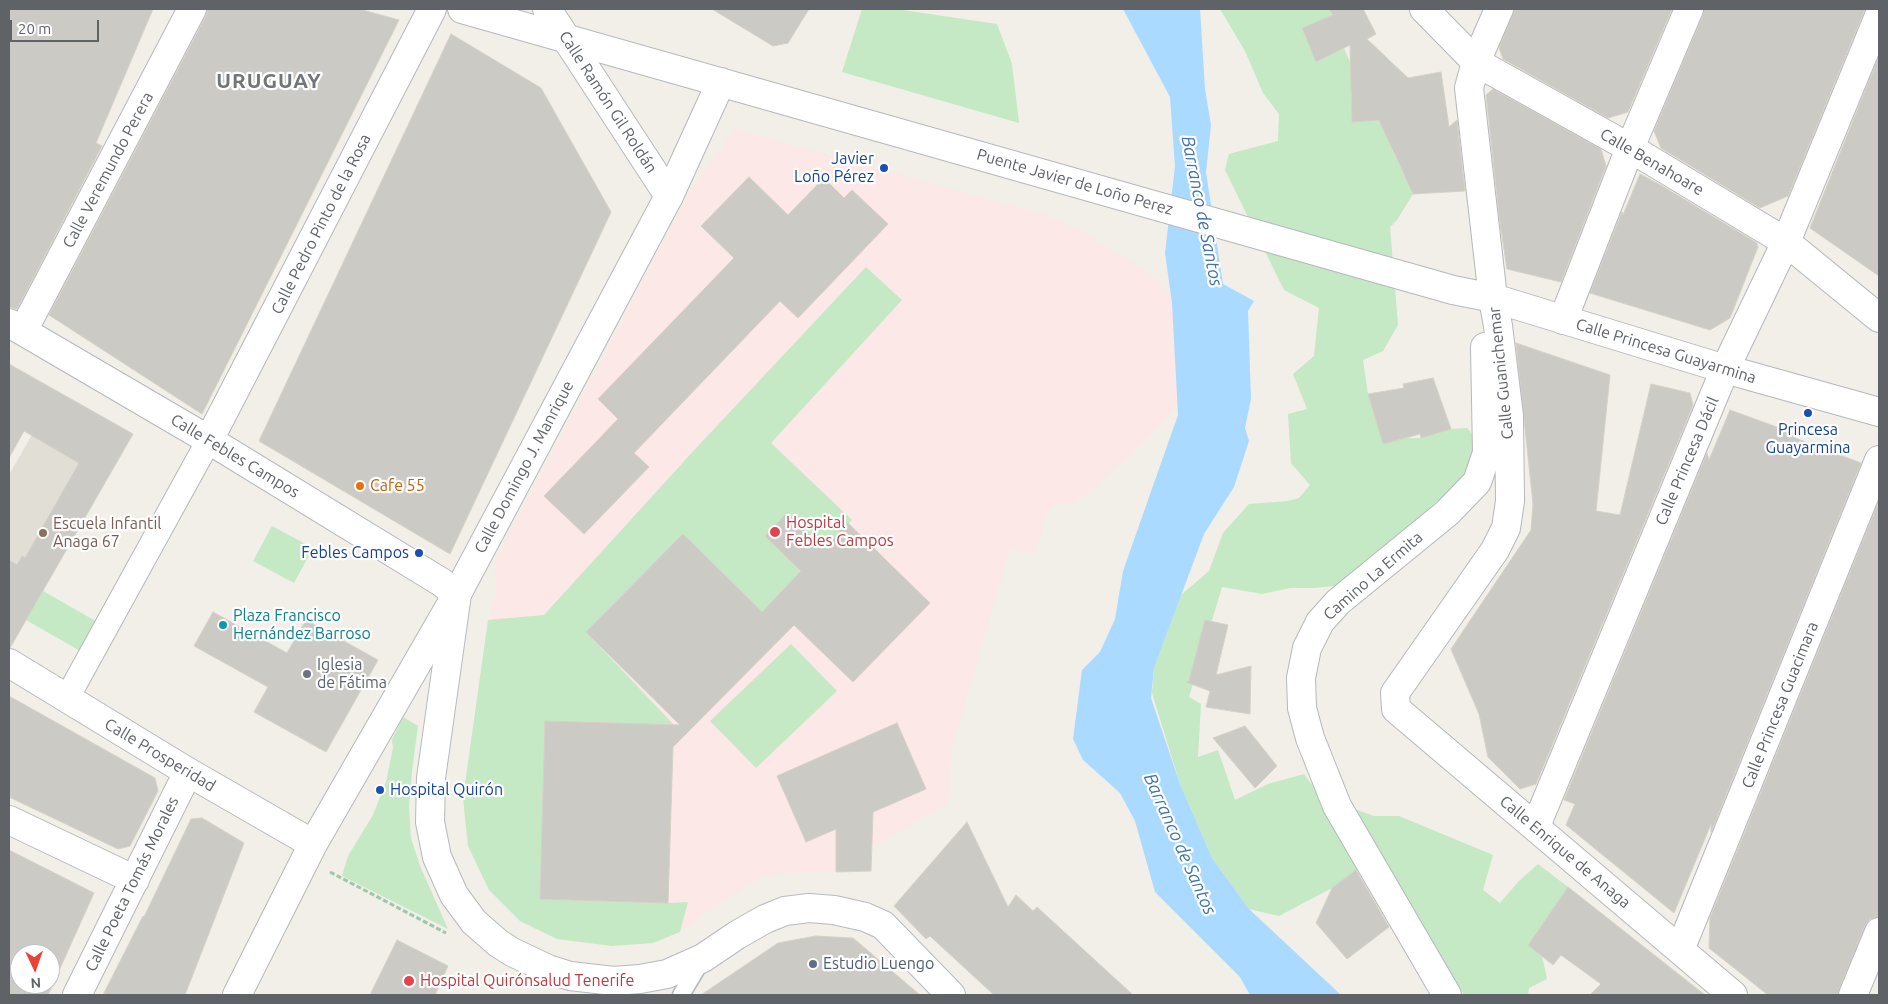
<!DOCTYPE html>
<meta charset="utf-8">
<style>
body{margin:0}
#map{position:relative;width:1888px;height:1004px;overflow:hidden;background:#f1efe8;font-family:Ubuntu,sans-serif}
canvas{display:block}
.frame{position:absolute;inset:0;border:10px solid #5f6368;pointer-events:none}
.north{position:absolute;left:10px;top:944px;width:50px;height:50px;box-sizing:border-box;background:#fff;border:1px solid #bfc1c3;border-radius:50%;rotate:177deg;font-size:14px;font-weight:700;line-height:20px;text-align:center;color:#5f6368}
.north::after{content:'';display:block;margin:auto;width:18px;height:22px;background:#ea4335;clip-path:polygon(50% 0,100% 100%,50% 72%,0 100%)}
.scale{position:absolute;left:10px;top:20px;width:89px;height:22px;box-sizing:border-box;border:2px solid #5f6368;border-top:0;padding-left:6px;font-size:15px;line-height:18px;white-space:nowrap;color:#5f6368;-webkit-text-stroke:4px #fff;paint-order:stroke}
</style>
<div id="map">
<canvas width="1888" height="1004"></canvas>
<div class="frame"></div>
<div class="north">N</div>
<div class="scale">20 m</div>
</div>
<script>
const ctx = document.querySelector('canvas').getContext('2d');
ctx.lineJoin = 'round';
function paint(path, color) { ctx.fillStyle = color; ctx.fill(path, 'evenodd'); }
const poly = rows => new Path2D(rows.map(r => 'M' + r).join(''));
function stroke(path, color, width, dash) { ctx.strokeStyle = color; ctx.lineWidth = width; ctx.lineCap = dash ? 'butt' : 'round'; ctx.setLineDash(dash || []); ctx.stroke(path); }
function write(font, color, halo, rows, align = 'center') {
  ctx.font = font + ' Ubuntu,sans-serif'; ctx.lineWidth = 4.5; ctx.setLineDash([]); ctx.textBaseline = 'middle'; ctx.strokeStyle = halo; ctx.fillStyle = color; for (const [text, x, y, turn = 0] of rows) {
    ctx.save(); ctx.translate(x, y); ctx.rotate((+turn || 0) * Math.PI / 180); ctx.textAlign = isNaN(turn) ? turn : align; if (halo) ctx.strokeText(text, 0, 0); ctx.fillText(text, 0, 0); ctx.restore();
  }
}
paint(poly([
 [57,391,133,434,14,641,9,637,9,475]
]), '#e1ded6');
paint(poly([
 [735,129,1042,214,1078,229,1150,274,1172,296,1178,404,1130,455,1074,504,1057,504,1046,515,1035,554,1010,549,952,748,948,803,872,846,871,871,781,873,758,879,715,905,680,932,653,943,612,946,557,939,520,921,489,890,468,846,463,798,488,620,496,595,495,561,689,193]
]), '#fce8e6');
paint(poly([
 [862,9,896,9,997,24,1012,64,1019,123,842,72],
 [1220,9,1330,9,1335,18,1302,28,1316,62,1344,48,1357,78,1351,95,1352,122,1405,114,1392,150,1413,194,1397,220,1390,227,1398,325,1383,351,1363,360,1368,394,1383,444,1405,438,1421,438,1451,429,1467,428,1478,441,1474,475,1436,502,1345,585,1313,588,1290,588,1262,594,1222,587,1189,697,1201,704,1198,757,1218,750,1235,800,1268,784,1304,774,1321,797,1374,816,1399,816,1493,855,1483,890,1500,903,1519,881,1538,864,1568,887,1528,944,1542,956,1547,979,1529,988,1528,995,1464,995,1412,911,1360,868,1332,888,1279,916,1249,909,1212,858,1180,784,1152,693,1154,668,1181,595,1209,571,1223,533,1249,504,1288,501,1299,498,1310,485,1291,463,1288,414,1307,409,1293,374,1314,356,1319,308,1284,290,1225,170,1229,154,1278,141,1279,114,1263,93,1245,51],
 [866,267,902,300,771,443,852,520,762,612,683,535,586,632,674,725,545,721,540,899,668,903,688,902,680,932,653,943,612,946,557,939,520,921,489,890,468,846,463,798,488,620,544,615,698,446],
 [272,526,313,548,294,583,253,561],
 [43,591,99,623,82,652,26,620],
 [791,644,837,691,756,768,710,721],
 [403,717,418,726,412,771,409,808,411,838,420,866,448,929,342,876,348,856,373,815,386,782,393,748,392,740]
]), '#c5e8c5');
paint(poly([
 [1123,9,1200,9,1205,89,1211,125,1206,172,1223,284,1254,301,1248,311,1251,399,1245,428,1249,441,1234,487,1204,534,1154,668,1151,698,1180,784,1212,858,1249,909,1341,995,1250,995,1240,977,1155,892,1135,821,1120,793,1083,760,1073,739,1082,670,1100,652,1115,619,1123,571,1178,415,1172,303,1165,253,1175,166,1170,97]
]), '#aadaff');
const building = poly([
 [9,9,153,9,96,143,102,146,17,309,9,307,9,9],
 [208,9,359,9,399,20,202,414,49,315,206,16,208,9],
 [712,9,809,9,788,43,773,46,712,9],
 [1329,9,1363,9,1376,34,1367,39,1408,78,1441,72,1449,127,1457,120,1465,191,1413,194,1379,120,1352,122,1350,45,1316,62,1302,28,1333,15,1329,9],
 [1515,9,1672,9,1628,112,1608,118,1503,59,1499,48,1515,9],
 [1704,9,1865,9,1788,196,1760,208,1661,148,1654,131,1703,15,1704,9],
 [451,34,541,88,611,212,450,554,259,441,451,34],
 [1879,56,1879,276,1810,228,1879,56],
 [1493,89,1601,149,1606,166,1561,282,1507,269,1500,223,1486,95,1493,89],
 [1640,174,1662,186,1757,243,1758,247,1730,318,1710,330,1590,293,1622,212,1623,215,1640,174],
 [749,177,788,215,824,178,844,198,852,190,888,224,798,318,780,301,634,453,649,467,584,534,544,496,618,419,598,399,734,258,701,226,749,177],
 [1516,343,1610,375,1596,511,1620,515,1651,384,1690,393,1693,405,1536,784,1520,789,1488,757,1479,714,1451,649,1531,530,1533,504,1516,343],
 [9,364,133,434,10,648,9,647,9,560,17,565,22,556,25,558,79,463,24,431,9,458,9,364],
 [1433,378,1451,429,1421,438,1420,434,1383,444,1368,394,1404,388,1403,384,1433,378],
 [1730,410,1796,434,1795,438,1861,463,1711,832,1711,824,1674,913,1566,825,1575,804,1564,800,1707,453,1709,460,1730,410],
 [1879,501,1879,917,1870,919,1865,926,1839,989,1838,995,1768,995,1709,948,1710,918,1879,501],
 [787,513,823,548,848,523,930,603,853,682,794,625,673,747,668,903,540,899,545,721,680,725,586,632,683,534,762,612,801,571,765,536,787,513],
 [213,612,287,653,306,620,378,660,326,752,254,712,268,687,194,646,213,612],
 [1205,620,1228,625,1216,675,1251,666,1250,714,1206,707,1210,691,1186,682,1189,681,1205,620],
 [9,696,155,778,158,791,130,846,118,849,9,797,9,696],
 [897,723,926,789,873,812,871,871,836,872,836,829,806,842,777,776,897,723],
 [1245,726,1277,766,1255,788,1213,738,1245,726],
 [202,818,244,843,185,995,103,995,143,916,144,917,191,819,202,818],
 [967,822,1008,907,1016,895,1033,911,1037,907,1133,995,994,995,930,936,926,939,894,906,967,822],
 [9,850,94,893,48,995,9,995,9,850],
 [20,954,50,954,50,984,20,984,20,954],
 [1356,870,1389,927,1347,959,1316,923,1332,888,1356,870],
 [1568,887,1705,995,1590,995,1601,984,1561,955,1553,965,1528,945,1568,887],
 [816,936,853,938,920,995,701,995,778,943,816,936],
 [397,940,448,966,435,995,370,995,397,940]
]);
paint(building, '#cccac5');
stroke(building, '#d6d1c6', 1);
const service = poly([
 [681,995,702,960]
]);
const pedestrian = poly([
 [67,698,209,440]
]);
const minor = poly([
 [547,9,669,196],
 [1424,9,1476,62,1630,148,1786,242,1879,318],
 [1499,9,1476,62,1469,88,1493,298,1498,326,1509,416,1510,501,1506,528,1495,550,1395,693,1396,709,1733,995],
 [1563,320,1630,148,1689,9],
 [9,323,209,440,441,582,457,594,313,844,237,995],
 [23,331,192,9],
 [209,440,432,9],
 [9,663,188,772,313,844],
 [9,820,135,880],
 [1536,826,1725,369,1786,242,1879,16],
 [1680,950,1879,460],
 [77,995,188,772],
 [1447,995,1337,806,1310,738,1302,708,1301,678,1307,648,1320,622,1338,602,1447,513,1477,482,1487,453,1485,347],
 [1853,995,1879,932]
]);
const tertiary = poly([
 [462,9,1453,290,1493,298,1725,369,1879,412],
 [457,594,669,196,721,82]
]);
const secondary = poly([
 [457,594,431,778,430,822,437,857,454,895,474,922,498,943,512,952,548,969,570,976,614,981,640,979,667,974,703,958,737,935,765,919,785,911,809,908,834,910,865,917,883,925,951,995]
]);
stroke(service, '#b5b8bc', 19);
stroke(pedestrian, '#b5b8bc', 26);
stroke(minor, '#b5b8bc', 30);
stroke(tertiary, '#b5b8bc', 30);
stroke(secondary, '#b6babf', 30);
stroke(poly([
 [330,872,446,933]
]), '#9cc7a9', 3, [5, 2.5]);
stroke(service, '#fff', 16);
stroke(pedestrian, '#fff', 24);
stroke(minor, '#fff', 28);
stroke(tertiary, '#fff', 28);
stroke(secondary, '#fff', 28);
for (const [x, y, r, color] of [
 [884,168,5,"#1a4fb4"],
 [1808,413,5,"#1a4fb4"],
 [360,486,5,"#e8710a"],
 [775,532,6,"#e0444e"],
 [43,533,5,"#8d6e63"],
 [419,553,5,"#1a4fb4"],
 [223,625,5,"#0f9aa8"],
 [307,674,5,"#6b7280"],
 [380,790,5,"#1a4fb4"],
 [813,964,5,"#5c6f8a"],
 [409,981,6,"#e0444e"]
]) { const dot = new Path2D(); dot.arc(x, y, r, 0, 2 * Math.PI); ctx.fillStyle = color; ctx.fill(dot); stroke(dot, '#fff', 2); }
write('16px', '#5f6368', '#fff', [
 ["Calle Ramón Gil Roldán",608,102,57],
 ["Calle Benahoare",1652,162,30],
 ["Calle Veremundo Perera",108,170,-62],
 ["Puente Javier de Loño Perez",1075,182,16],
 ["Calle Pedro Pinto de la Rosa",321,224,-63],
 ["Calle Princesa Guayarmina",1666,351,17],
 ["Calle Guanichemar",1501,373,-96],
 ["Calle Febles Campos",235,456,31],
 ["Calle Princesa Dácil",1687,461,-67],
 ["Calle Domingo J. Manrique",524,467,-62],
 ["Camino La Ermita",1373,576,-41],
 ["Calle Princesa Guacimara",1780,705,-68],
 ["Calle Prosperidad",160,755,31],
 ["Calle Enrique de Anaga",1565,852,40],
 ["Calle Poeta Tomás Morales",132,884,-64]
]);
write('16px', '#164399', '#fff', [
 ["Javier",874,159],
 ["Loño Pérez",874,177],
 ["Princesa",1808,430,"center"],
 ["Guayarmina",1808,448,"center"],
 ["Febles Campos",409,553],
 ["Hospital Quirón",390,790,"left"]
], 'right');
write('16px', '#c56008', '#fff', [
 ["Cafe 55",370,486]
], 'left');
write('16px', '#be3a42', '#fff', [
 ["Hospital",786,523],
 ["Febles Campos",786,541],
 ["Hospital Quirónsalud Tenerife",420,981]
], 'left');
write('16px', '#785e54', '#fff', [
 ["Escuela Infantil",53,524],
 ["Anaga 67",53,542]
], 'left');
write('16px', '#0d838f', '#fff', [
 ["Plaza Francisco",233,616],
 ["Hernández Barroso",233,634]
], 'left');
write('16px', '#5b616d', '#fff', [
 ["Iglesia",317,665],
 ["de Fátima",317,683]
], 'left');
write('16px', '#4e5e75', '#fff', [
 ["Estudio Luengo",823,964]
], 'left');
write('italic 18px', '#4174aa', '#fff', [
 ["Barranco de Santos",1202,211,79],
 ["Barranco de Santos",1180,844,66]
]);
ctx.letterSpacing = '1px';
write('bold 21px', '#70757a', '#fff', [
 ["URUGUAY",269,81]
]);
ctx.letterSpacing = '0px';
</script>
